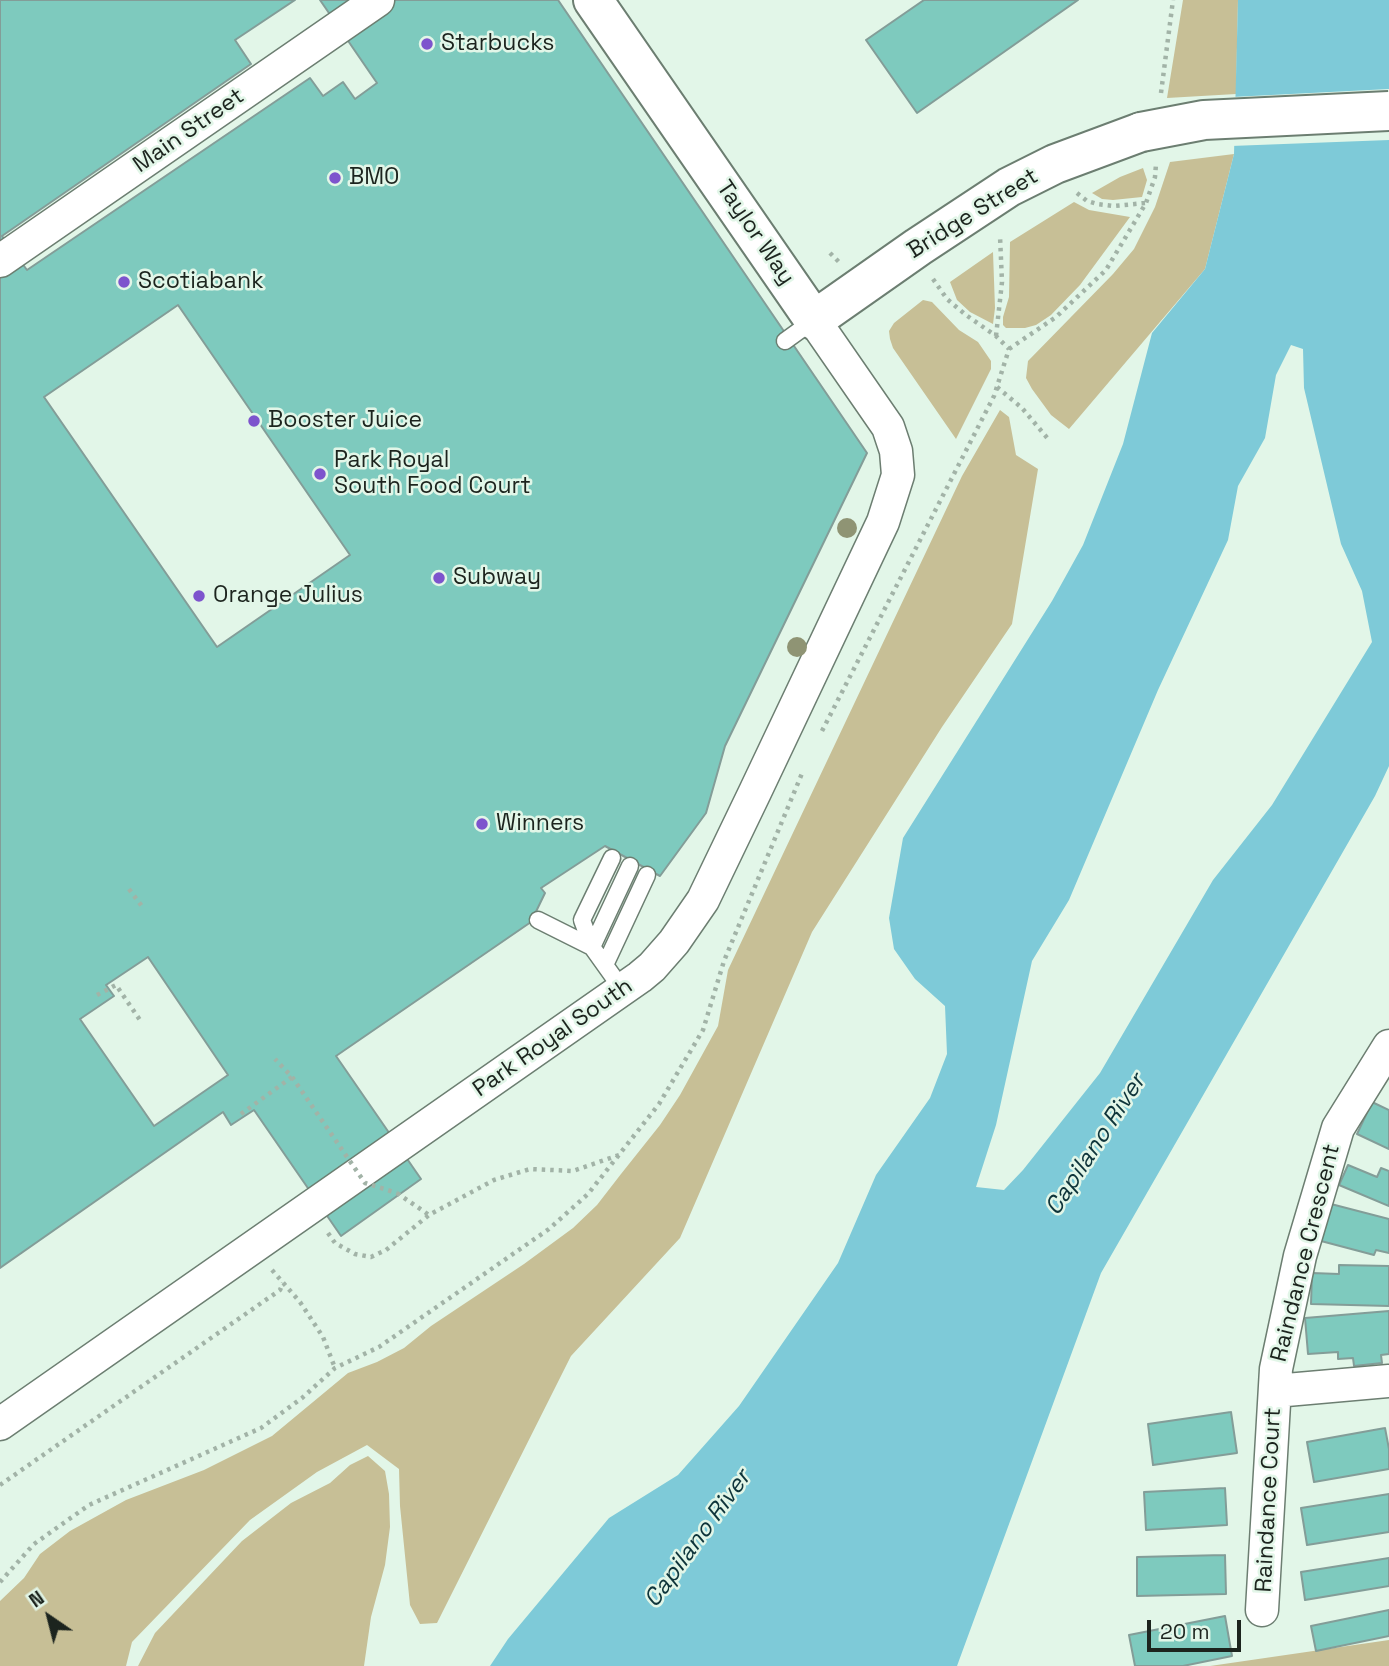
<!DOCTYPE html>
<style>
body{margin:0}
#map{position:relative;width:1389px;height:1666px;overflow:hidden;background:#e2f6e8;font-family:"Space Grotesk",sans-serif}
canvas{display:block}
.north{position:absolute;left:14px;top:1582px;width:70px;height:70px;-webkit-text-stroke:5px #e2f6e8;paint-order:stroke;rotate:325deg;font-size:19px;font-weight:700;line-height:28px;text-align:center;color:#1c241e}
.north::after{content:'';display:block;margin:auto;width:24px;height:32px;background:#1c241e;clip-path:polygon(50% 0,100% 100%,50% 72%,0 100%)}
.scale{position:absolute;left:1147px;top:1620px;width:94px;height:32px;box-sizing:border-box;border:4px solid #1c241e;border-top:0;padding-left:9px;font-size:21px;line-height:24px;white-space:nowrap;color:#1c241e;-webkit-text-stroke:5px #e2f6e8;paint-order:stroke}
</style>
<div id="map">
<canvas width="1389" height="1666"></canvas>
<div class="north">N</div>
<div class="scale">20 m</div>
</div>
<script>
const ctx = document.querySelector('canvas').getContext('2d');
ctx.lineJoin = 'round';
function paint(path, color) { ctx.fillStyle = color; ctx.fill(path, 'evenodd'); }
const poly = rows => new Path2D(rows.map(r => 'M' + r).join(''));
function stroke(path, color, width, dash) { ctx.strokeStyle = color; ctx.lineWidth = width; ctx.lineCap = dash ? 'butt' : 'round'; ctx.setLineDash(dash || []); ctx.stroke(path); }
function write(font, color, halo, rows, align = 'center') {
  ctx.font = font + ' "Space Grotesk",sans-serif'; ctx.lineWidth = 5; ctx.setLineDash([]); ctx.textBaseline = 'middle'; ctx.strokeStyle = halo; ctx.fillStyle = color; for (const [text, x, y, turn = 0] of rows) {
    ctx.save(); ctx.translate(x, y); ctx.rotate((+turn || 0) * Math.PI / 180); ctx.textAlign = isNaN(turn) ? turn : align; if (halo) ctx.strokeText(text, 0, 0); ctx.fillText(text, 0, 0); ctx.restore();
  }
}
paint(poly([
 [1183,0,1238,0,1236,94,1167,98],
 [1234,154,1205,269,1069,429,1051,415,1032,389,1026,378,1028,361,1113,274,1134,249,1155,207,1170,162],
 [1143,168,1147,180,1142,197,1113,200,1102,199,1092,193,1120,177],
 [1074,202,1089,210,1130,217,1080,285,1051,315,1036,325,1025,328,1006,328,1003,325,1003,317,1009,297,1010,242],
 [993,252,995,308,993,324,970,312,957,300,950,282],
 [923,300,932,302,959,330,978,342,991,361,991,369,956,439,893,348,890,339,889,331,894,323],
 [1000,410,1009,417,1016,455,1038,469,1012,624,942,727,812,932,680,1238,571,1356,437,1623,420,1624,410,1605,400,1506,399,1469,367,1445,317,1472,250,1520,132,1642,126,1666,0,1666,0,1601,24,1578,40,1554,70,1531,126,1500,204,1470,272,1436,348,1373,377,1362,404,1348,431,1326,524,1264,573,1228,597,1205,621,1174,660,1125,680,1095,718,1026,728,970,962,476],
 [368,1456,385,1471,389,1494,390,1527,385,1565,371,1617,364,1666,138,1666,155,1633,242,1541,291,1503,330,1483,350,1465],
 [1389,1640,1389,1666,1210,1666]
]), '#c7bf96');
paint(poly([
 [1238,0,1389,0,1389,766,1375,796,1101,1273,957,1666,490,1666,508,1639,609,1518,678,1475,739,1406,838,1263,876,1175,930,1098,947,1054,945,1006,915,979,894,949,889,918,903,838,1052,601,1083,545,1123,444,1152,333,1205,269,1234,154],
 [1291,345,1303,349,1304,388,1341,544,1362,591,1372,642,1272,805,1213,880,1100,1073,1023,1170,1004,1190,976,1187,996,1125,1032,961,1069,900,1158,690,1228,540,1238,486,1265,438,1276,375]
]), '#7ecad8');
paint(poly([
 [1389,89,1389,140,1231,146,1232,97]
]), '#e2f6e8');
const building = poly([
 [0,0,295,0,235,40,251,64,2,236,27,270,310,78,323,96,343,82,355,99,377,83,320,0,558,0,867,453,725,746,706,813,660,876,605,846,541,888,545,893,531,922,336,1056,421,1179,341,1236,254,1110,231,1125,223,1112,0,1268,0,0],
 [148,957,228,1075,154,1126,80,1019,114,996,106,985,148,957],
 [924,0,1078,0,917,113,866,40,924,0],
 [178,305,350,555,217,647,44,397,178,305],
 [1372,1102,1389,1110,1389,1149,1357,1134,1372,1102],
 [1348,1165,1377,1177,1381,1168,1389,1171,1389,1206,1339,1185,1348,1165],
 [1331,1204,1389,1219,1389,1253,1376,1250,1374,1255,1321,1241,1331,1204],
 [1339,1265,1389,1266,1389,1306,1311,1304,1312,1273,1339,1274,1339,1265],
 [1389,1311,1389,1354,1381,1355,1382,1363,1354,1366,1353,1358,1338,1359,1338,1352,1308,1354,1305,1318,1389,1311],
 [1231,1412,1237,1453,1153,1465,1148,1424,1231,1412],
 [1385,1428,1389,1449,1389,1469,1314,1482,1307,1442,1385,1428],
 [1225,1488,1227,1525,1146,1530,1144,1492,1225,1488],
 [1389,1494,1389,1532,1307,1545,1301,1508,1389,1494],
 [1225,1555,1226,1594,1137,1596,1137,1557,1225,1555],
 [1389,1558,1389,1586,1305,1600,1301,1572,1389,1558],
 [1389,1610,1389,1636,1316,1651,1311,1626,1389,1610],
 [1225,1616,1232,1656,1183,1666,1135,1666,1129,1635,1225,1616]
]);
paint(building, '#7ecabe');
stroke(building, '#839d98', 2);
const service = poly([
 [785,341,814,320],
 [538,920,592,947,622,989],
 [592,947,582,920,612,858],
 [592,947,630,866],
 [605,965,647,875]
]);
const minor = poly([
 [0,261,378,0],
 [1275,1391,1389,1381],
 [0,1424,640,977,652,967,674,942,703,900,755,792,883,522,898,475,896,451,888,427,814,320],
 [1262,1610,1276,1369,1300,1256,1338,1128,1389,1046]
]);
const tertiary = poly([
 [593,0,814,320,918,247,1009,187,1055,164,1141,132]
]);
stroke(service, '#6c7e71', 19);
stroke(minor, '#6c7e71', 35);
stroke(tertiary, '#6c7e71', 42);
stroke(poly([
 [1161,93,1173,0],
 [1077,193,1087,201,1097,204,1114,206,1145,203],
 [830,253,839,262],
 [933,279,947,299,966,315,996,336,1009,349],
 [996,336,1002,282,1000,236],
 [1009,349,1056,317,1106,270,1146,203,1155,177,1156,164],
 [997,387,1022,408,1049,440],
 [822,731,994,396,1009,349],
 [129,889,144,909],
 [97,995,116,985,142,1023],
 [241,1114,292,1077,275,1059],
 [397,1193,429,1215],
 [328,1233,335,1243,355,1254,371,1257,386,1250,429,1215,494,1180,530,1169,573,1171,619,1155],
 [272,1270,300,1302,323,1337,335,1368],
 [0,1485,280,1290,283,1283],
 [0,1582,34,1544,89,1505,261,1428,302,1398,335,1368,379,1347,549,1229,588,1194,659,1104,703,1030,724,961,803,771]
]), '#a2b3a7', 4.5, [3.5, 5]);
stroke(service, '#fff', 16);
stroke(minor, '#fff', 32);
stroke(tertiary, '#fff', 38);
const tertiaryBridge = poly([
 [1141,132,1204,120,1389,111]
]);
stroke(tertiaryBridge, '#6c7e71', 42, []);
stroke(poly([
 [292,1077,365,1183,397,1193]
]), '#a2b3a7', 4.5, [3.5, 5]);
stroke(tertiaryBridge, '#fff', 38);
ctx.fillStyle = '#8f9474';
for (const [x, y] of [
 [847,528],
 [797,647]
]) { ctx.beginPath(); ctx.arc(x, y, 10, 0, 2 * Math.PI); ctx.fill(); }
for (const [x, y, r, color] of [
 [427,44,7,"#7d54cd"],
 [335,178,7,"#7d54cd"],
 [124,282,7,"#7d54cd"],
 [254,421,7,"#7d54cd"],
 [320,474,7,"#7d54cd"],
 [439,578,7,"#7d54cd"],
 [199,596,7,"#7d54cd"],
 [482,824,7,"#7d54cd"]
]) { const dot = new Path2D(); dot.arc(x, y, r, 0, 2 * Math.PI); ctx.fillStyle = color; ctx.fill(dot); stroke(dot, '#e2f6e8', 2.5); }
write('23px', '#1c241e', '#e2f6e8', [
 ["Starbucks",441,44],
 ["BMO",349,178],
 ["Scotiabank",138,282],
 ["Booster Juice",268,421],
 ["Park Royal",334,461],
 ["South Food Court",334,487],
 ["Subway",453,578],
 ["Orange Julius",213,596],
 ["Winners",496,824]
], 'left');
write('23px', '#1c241e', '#e2f6e8', [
 ["Main Street",189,131,-35],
 ["Bridge Street",973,214,-32],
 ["Taylor Way",755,233,56],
 ["Park Royal South",553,1038,-35],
 ["Raindance Crescent",1306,1253,-76],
 ["Raindance Court",1269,1500,-87]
]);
write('italic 24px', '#0e343a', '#e2f6e8', [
 ["Capilano River",1096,1145,-57],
 ["Capilano River",698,1539,-54]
]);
</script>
